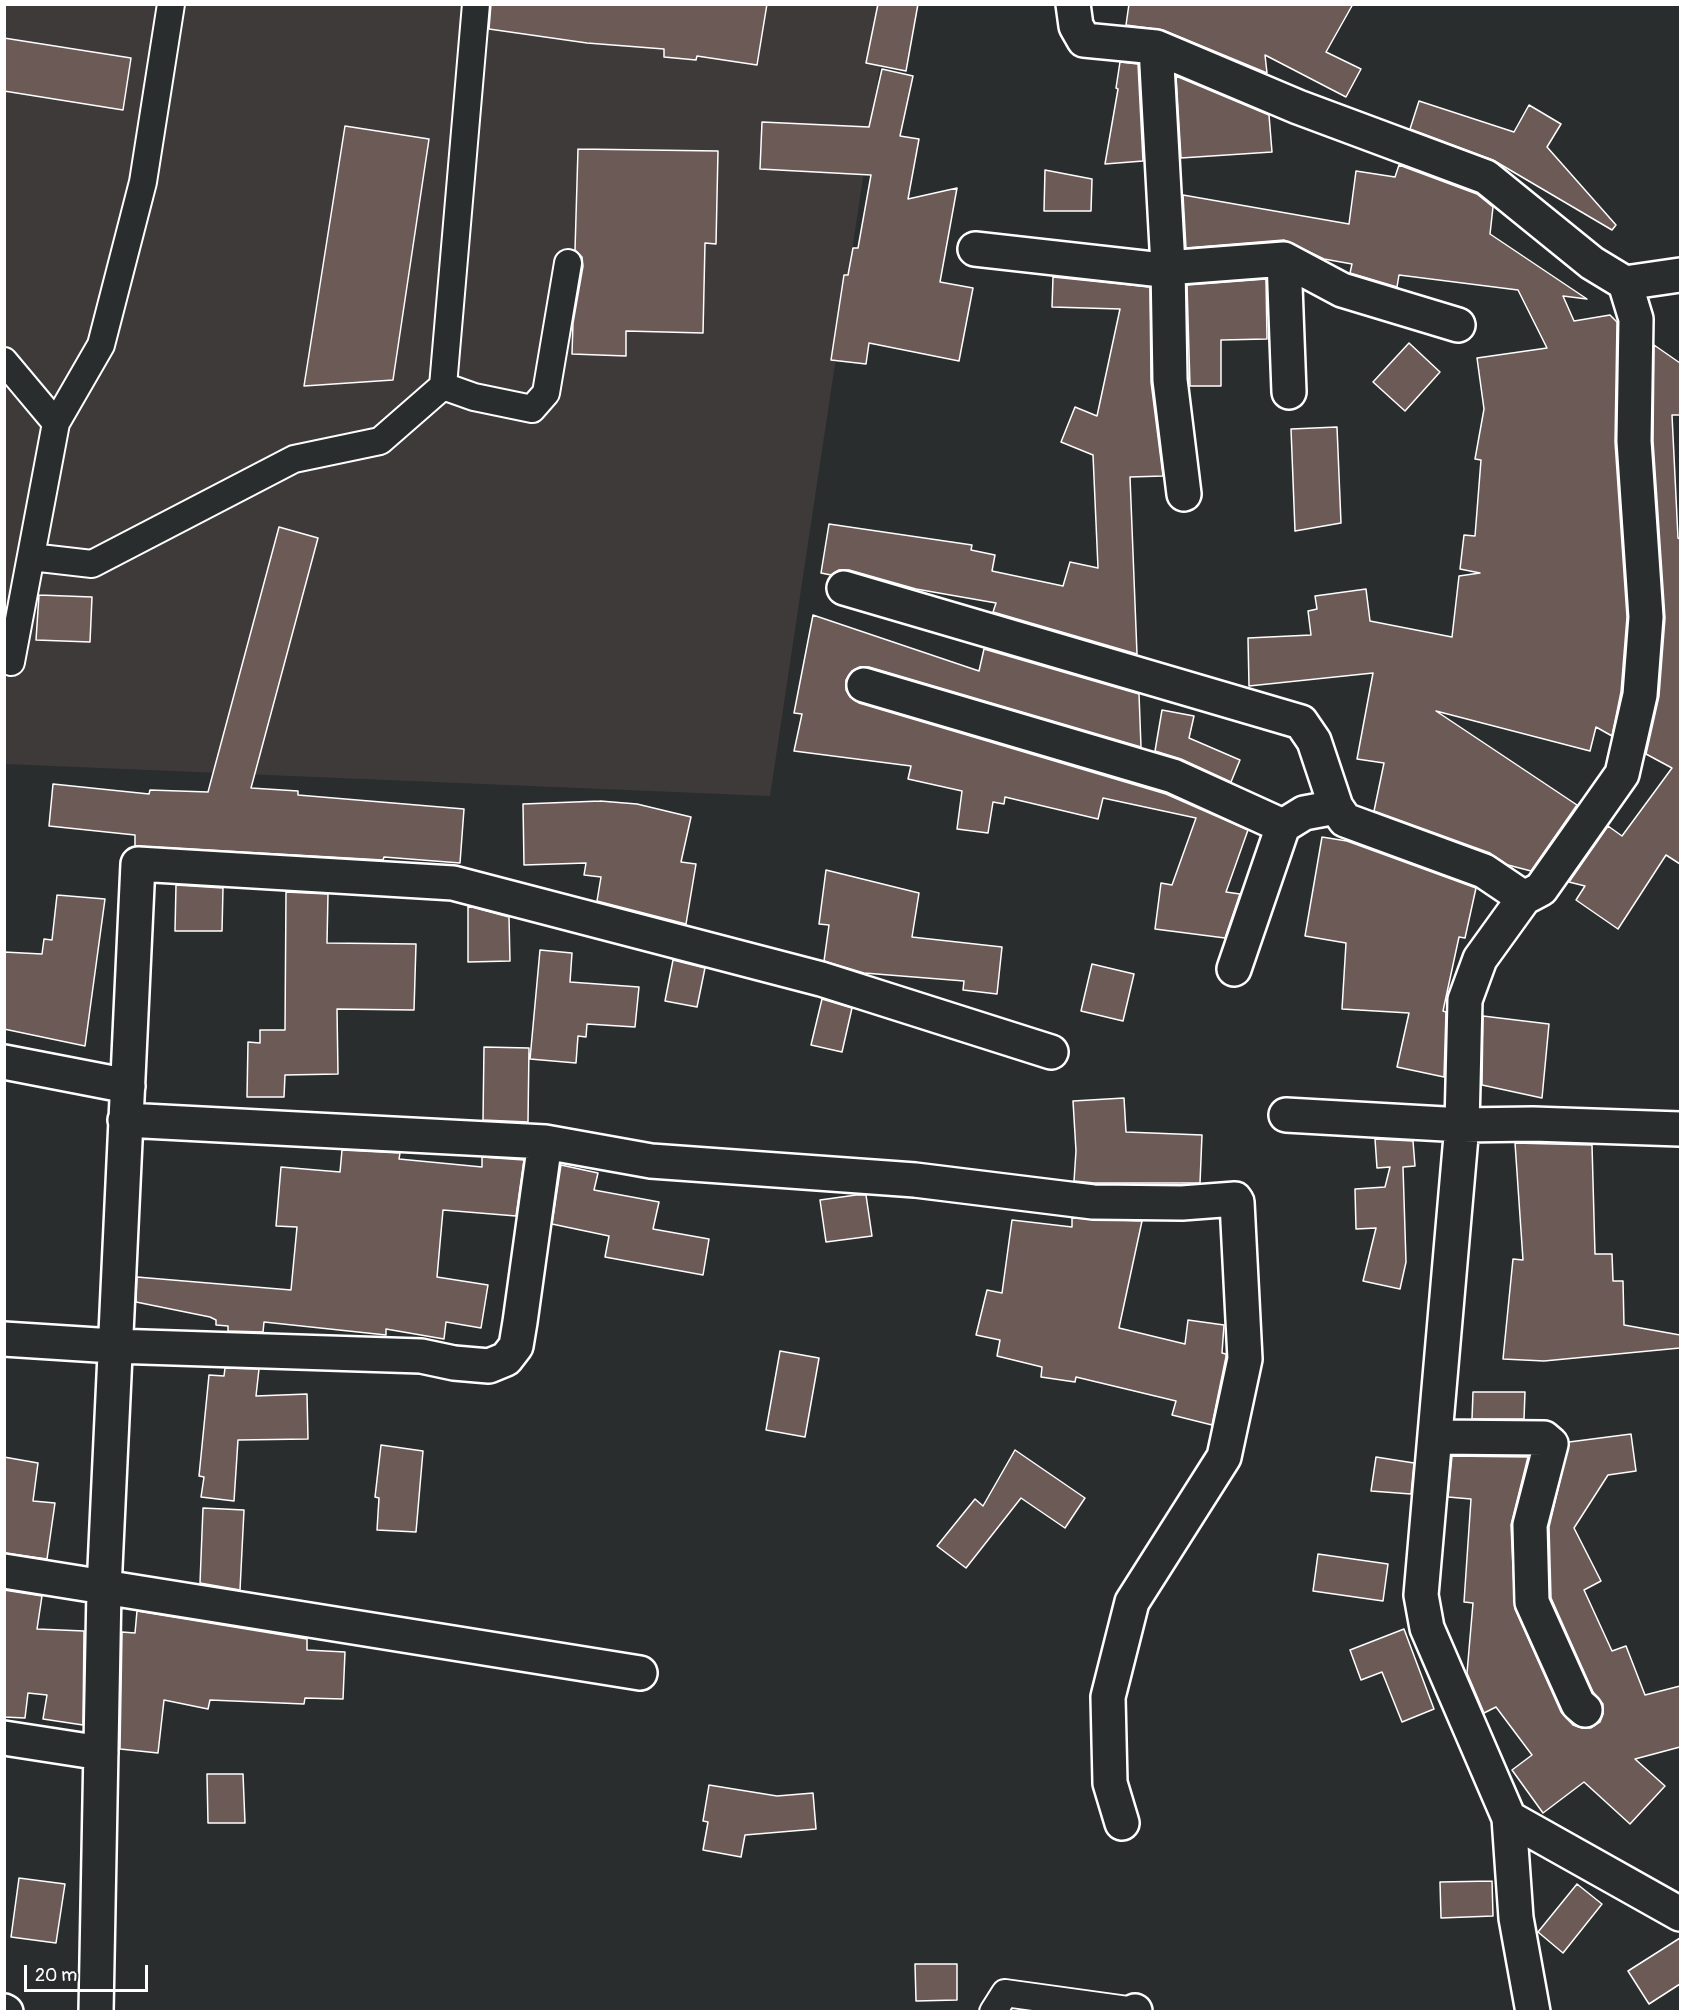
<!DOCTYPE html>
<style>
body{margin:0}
#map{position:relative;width:1685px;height:2016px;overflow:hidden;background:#2a2d2e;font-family:Pangolin,sans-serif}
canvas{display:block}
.frame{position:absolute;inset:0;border:6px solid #fff;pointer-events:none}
.scale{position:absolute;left:24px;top:1965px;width:124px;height:27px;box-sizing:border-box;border:3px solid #fff;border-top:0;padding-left:8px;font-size:18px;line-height:21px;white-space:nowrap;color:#fff;-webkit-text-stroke:4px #2a2d2e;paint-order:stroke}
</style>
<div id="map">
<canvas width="1685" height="2016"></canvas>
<div class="frame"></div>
<div class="scale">20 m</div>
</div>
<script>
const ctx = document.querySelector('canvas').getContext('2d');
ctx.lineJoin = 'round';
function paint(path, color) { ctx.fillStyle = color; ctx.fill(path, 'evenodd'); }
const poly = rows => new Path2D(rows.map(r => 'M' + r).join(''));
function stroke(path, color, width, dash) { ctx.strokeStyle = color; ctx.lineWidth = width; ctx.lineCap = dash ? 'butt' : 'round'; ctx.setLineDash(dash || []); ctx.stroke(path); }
paint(poly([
 [5,5,889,5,770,796,5,764]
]), '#3e3a3a');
const building = poly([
 [491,4,767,4,757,65,697,56,696,60,664,57,664,49,587,43,489,29,491,4],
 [878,4,918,4,906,71,866,63,878,4],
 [1129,4,1353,4,1326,52,1361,69,1346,97,1265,55,1267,73,1163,30,1126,25,1129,4],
 [4,38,131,58,123,110,4,91,4,38],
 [1120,62,1138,64,1143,161,1105,164,1118,89,1116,88,1120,62],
 [882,69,913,76,900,136,919,139,908,199,957,188,940,282,973,288,959,361,869,343,866,364,831,360,844,275,848,275,853,248,858,248,871,175,760,169,762,122,869,127,882,69],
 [1176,76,1269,115,1272,152,1181,158,1176,76],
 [1419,101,1514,132,1529,105,1561,124,1547,147,1616,225,1612,230,1493,160,1410,129,1419,101],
 [345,126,429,139,393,380,304,386,345,126],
 [578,149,718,151,716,244,705,243,703,333,626,331,626,356,572,354,573,323,583,266,582,257,575,250,578,149],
 [1399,165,1477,194,1493,207,1490,234,1587,299,1563,296,1574,321,1610,315,1617,322,1615,442,1627,617,1621,692,1612,736,1596,727,1590,751,1436,711,1577,805,1531,871,1508,865,1490,853,1374,811,1384,763,1357,759,1373,673,1249,686,1248,638,1311,635,1308,611,1317,609,1315,596,1366,589,1370,621,1452,637,1459,576,1480,573,1460,569,1464,535,1475,536,1481,460,1475,459,1484,409,1477,358,1547,348,1518,290,1399,275,1397,287,1350,273,1352,264,1324,259,1284,240,1186,248,1183,195,1349,224,1356,171,1395,177,1399,165],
 [1045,170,1092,179,1091,211,1044,211,1045,170],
 [1053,277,1150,287,1151,382,1163,476,1130,477,1137,654,993,612,996,603,916,589,849,570,839,570,831,575,821,573,829,524,972,545,971,550,995,555,992,571,1063,586,1070,562,1098,568,1093,455,1061,442,1075,407,1097,416,1120,309,1052,307,1053,277],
 [1266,279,1267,339,1221,340,1221,386,1190,386,1187,285,1266,279],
 [1409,343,1440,372,1405,411,1373,382,1409,343],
 [1654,345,1680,363,1680,415,1672,415,1678,538,1680,539,1680,864,1666,855,1618,929,1576,900,1585,886,1569,882,1608,826,1622,836,1672,768,1646,754,1659,696,1665,618,1653,441,1654,345],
 [1337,427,1341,523,1295,531,1291,429,1337,427],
 [279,527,318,538,251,788,298,791,298,795,464,809,460,863,384,857,383,860,135,846,135,835,49,826,53,784,149,794,150,790,208,792,279,527],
 [39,595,92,597,90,642,36,640,39,595],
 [813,615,979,671,984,649,1139,694,1141,747,869,667,860,667,852,671,846,680,846,690,850,697,859,703,1166,794,1248,830,1226,892,1240,894,1225,938,1155,929,1161,883,1172,885,1196,818,1103,798,1098,819,1005,797,1004,804,993,802,988,833,957,829,962,791,908,779,911,766,794,751,802,714,794,713,813,615],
 [1162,710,1194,716,1189,738,1240,760,1231,782,1181,759,1155,751,1162,710],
 [600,801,637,804,691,817,681,862,696,864,686,924,597,901,601,877,584,875,586,863,524,865,523,804,600,801],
 [1322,837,1347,841,1476,888,1465,938,1459,937,1443,1011,1446,1012,1444,1077,1397,1067,1409,1013,1342,1009,1346,943,1305,936,1322,837],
 [826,870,919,893,912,937,1002,947,997,994,963,990,964,981,864,973,824,961,829,925,819,924,826,870],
 [176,885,223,888,222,931,175,931,176,885],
 [286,892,328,894,327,943,416,944,414,1010,337,1009,338,1074,285,1075,284,1097,247,1097,248,1042,260,1043,260,1030,285,1030,286,892],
 [57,895,105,899,85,1046,4,1029,4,952,42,954,44,939,52,940,57,895],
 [468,906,509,917,510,961,468,962,468,906],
 [540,950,572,953,570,982,639,987,635,1027,587,1024,586,1037,578,1036,576,1063,530,1059,540,950],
 [673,960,705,968,697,1007,665,1001,673,960],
 [1092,964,1134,974,1123,1021,1081,1011,1092,964],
 [822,999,852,1008,842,1052,811,1045,822,999],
 [1483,1016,1549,1024,1542,1098,1482,1085,1483,1016],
 [484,1047,529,1048,528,1122,483,1120,484,1047],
 [1124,1098,1126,1132,1202,1135,1200,1183,1094,1183,1074,1181,1076,1151,1073,1101,1124,1098],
 [1375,1139,1413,1141,1415,1166,1403,1167,1406,1262,1400,1289,1363,1281,1376,1228,1356,1229,1355,1189,1385,1187,1390,1167,1377,1168,1375,1139],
 [1515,1143,1592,1145,1595,1254,1612,1254,1613,1281,1623,1281,1624,1325,1680,1335,1680,1348,1544,1361,1503,1359,1513,1259,1523,1260,1515,1143],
 [342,1150,400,1153,399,1159,482,1167,482,1157,524,1160,516,1216,443,1210,437,1277,488,1285,481,1328,446,1322,444,1339,386,1329,386,1335,264,1322,263,1332,228,1331,228,1326,216,1325,216,1320,210,1317,136,1302,137,1277,291,1290,297,1227,276,1226,281,1167,340,1172,342,1150],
 [561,1165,598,1173,594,1190,659,1202,653,1229,709,1239,703,1275,605,1257,609,1236,552,1224,561,1165],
 [856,1195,866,1195,872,1236,826,1242,820,1200,856,1195],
 [1072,1218,1142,1221,1119,1328,1185,1344,1188,1320,1224,1325,1222,1353,1226,1354,1226,1357,1212,1425,1172,1415,1176,1401,1076,1377,1075,1382,1041,1377,1042,1367,997,1356,1000,1340,976,1335,987,1290,1002,1293,1012,1220,1072,1227,1072,1218],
 [780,1351,819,1358,805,1437,766,1430,780,1351],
 [225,1368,259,1369,256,1396,307,1394,308,1439,238,1440,234,1501,201,1497,204,1477,199,1476,209,1375,224,1376,225,1368],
 [1473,1392,1525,1392,1524,1419,1472,1419,1473,1392],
 [1631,1434,1636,1471,1608,1475,1574,1528,1601,1581,1584,1590,1612,1651,1626,1646,1645,1695,1680,1686,1680,1747,1635,1759,1665,1786,1630,1824,1584,1782,1543,1813,1512,1770,1532,1755,1496,1707,1484,1713,1467,1673,1473,1603,1464,1602,1471,1499,1448,1497,1452,1456,1528,1457,1511,1525,1515,1609,1561,1712,1573,1725,1582,1728,1591,1728,1600,1722,1603,1714,1603,1704,1593,1692,1551,1598,1549,1527,1569,1442,1631,1434],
 [381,1445,423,1451,416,1532,377,1530,379,1498,375,1497,381,1445],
 [1015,1450,1085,1498,1065,1528,1021,1498,966,1568,937,1546,975,1499,983,1506,1015,1450],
 [4,1457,38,1463,33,1501,55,1503,47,1559,4,1553,4,1457],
 [1376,1457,1414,1463,1411,1494,1371,1491,1376,1457],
 [203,1508,244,1510,240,1590,200,1583,203,1508],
 [1318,1554,1388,1564,1383,1601,1313,1591,1318,1554],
 [4,1590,42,1596,37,1629,84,1631,83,1725,43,1719,47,1695,28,1693,25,1718,4,1717,4,1590],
 [137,1611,307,1639,307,1650,345,1652,343,1699,305,1698,304,1704,210,1700,208,1709,164,1700,158,1753,120,1749,122,1632,135,1633,137,1611],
 [1404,1629,1434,1709,1402,1722,1382,1672,1361,1680,1350,1650,1404,1629],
 [207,1774,243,1774,245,1823,208,1823,207,1774],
 [709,1785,777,1796,813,1793,816,1829,745,1835,741,1857,703,1850,708,1822,703,1821,709,1785],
 [19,1878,65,1884,56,1943,11,1937,19,1878],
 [1492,1881,1493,1916,1441,1918,1440,1882,1492,1881],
 [1577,1884,1602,1904,1563,1953,1538,1932,1577,1884],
 [1680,1938,1680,1984,1649,2004,1628,1971,1680,1938],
 [915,1964,957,1964,957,2000,916,2001,915,1964]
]);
paint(building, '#6c5a57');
stroke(building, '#fff', 1.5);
const service = poly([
 [476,4,443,386,474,397,532,409,546,393,568,263],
 [4,361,56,423,11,662],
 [56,423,101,345,143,182,171,4],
 [31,557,92,564,294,459,380,441,443,386],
 [993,2012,1005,1993,1135,2011]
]);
const minor = poly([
 [1073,4,1076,26,1084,40,1156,47,1298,107,1486,177,1592,263,1625,283,1636,319,1634,441,1646,617,1640,695,1622,774,1541,889,1524,898,1480,959,1465,1000,1462,1125,1421,1595,1427,1628,1509,1818,1680,1914],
 [1156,47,1168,266,1170,380,1184,494],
 [975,249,1153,269,1284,259,1342,290,1458,325],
 [1284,259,1289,392],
 [1625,283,1680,275],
 [844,588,1301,722,1314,741,1336,807,1345,820,1484,871,1524,898],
 [864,685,1173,776,1283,826],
 [1234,969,1283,826,1304,813,1336,807],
 [4,1062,128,1086],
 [1286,1115,1462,1125,1533,1124,1680,1129],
 [125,1120,545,1142,651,1161,915,1180,1093,1202,1182,1203,1235,1199,1237,1202,1245,1359,1224,1457,1132,1602,1108,1697,1110,1783,1122,1823],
 [4,1339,113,1346,421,1356,454,1363,489,1366,506,1359,516,1346,520,1322,545,1142],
 [1435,1437,1544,1438,1551,1444,1530,1525,1532,1602,1578,1704,1585,1710],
 [4,1571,640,1673],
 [4,1738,101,1753],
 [1509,1818,1516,1918,1533,2012],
 [4,2011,6,2012],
 [96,2012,104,1589,138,864,453,883,821,979,1051,1052],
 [1135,2012,1135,2011]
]);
stroke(service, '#fff', 30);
stroke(minor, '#fff', 38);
stroke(service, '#2a2d2e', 26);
stroke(minor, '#2a2d2e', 33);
</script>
